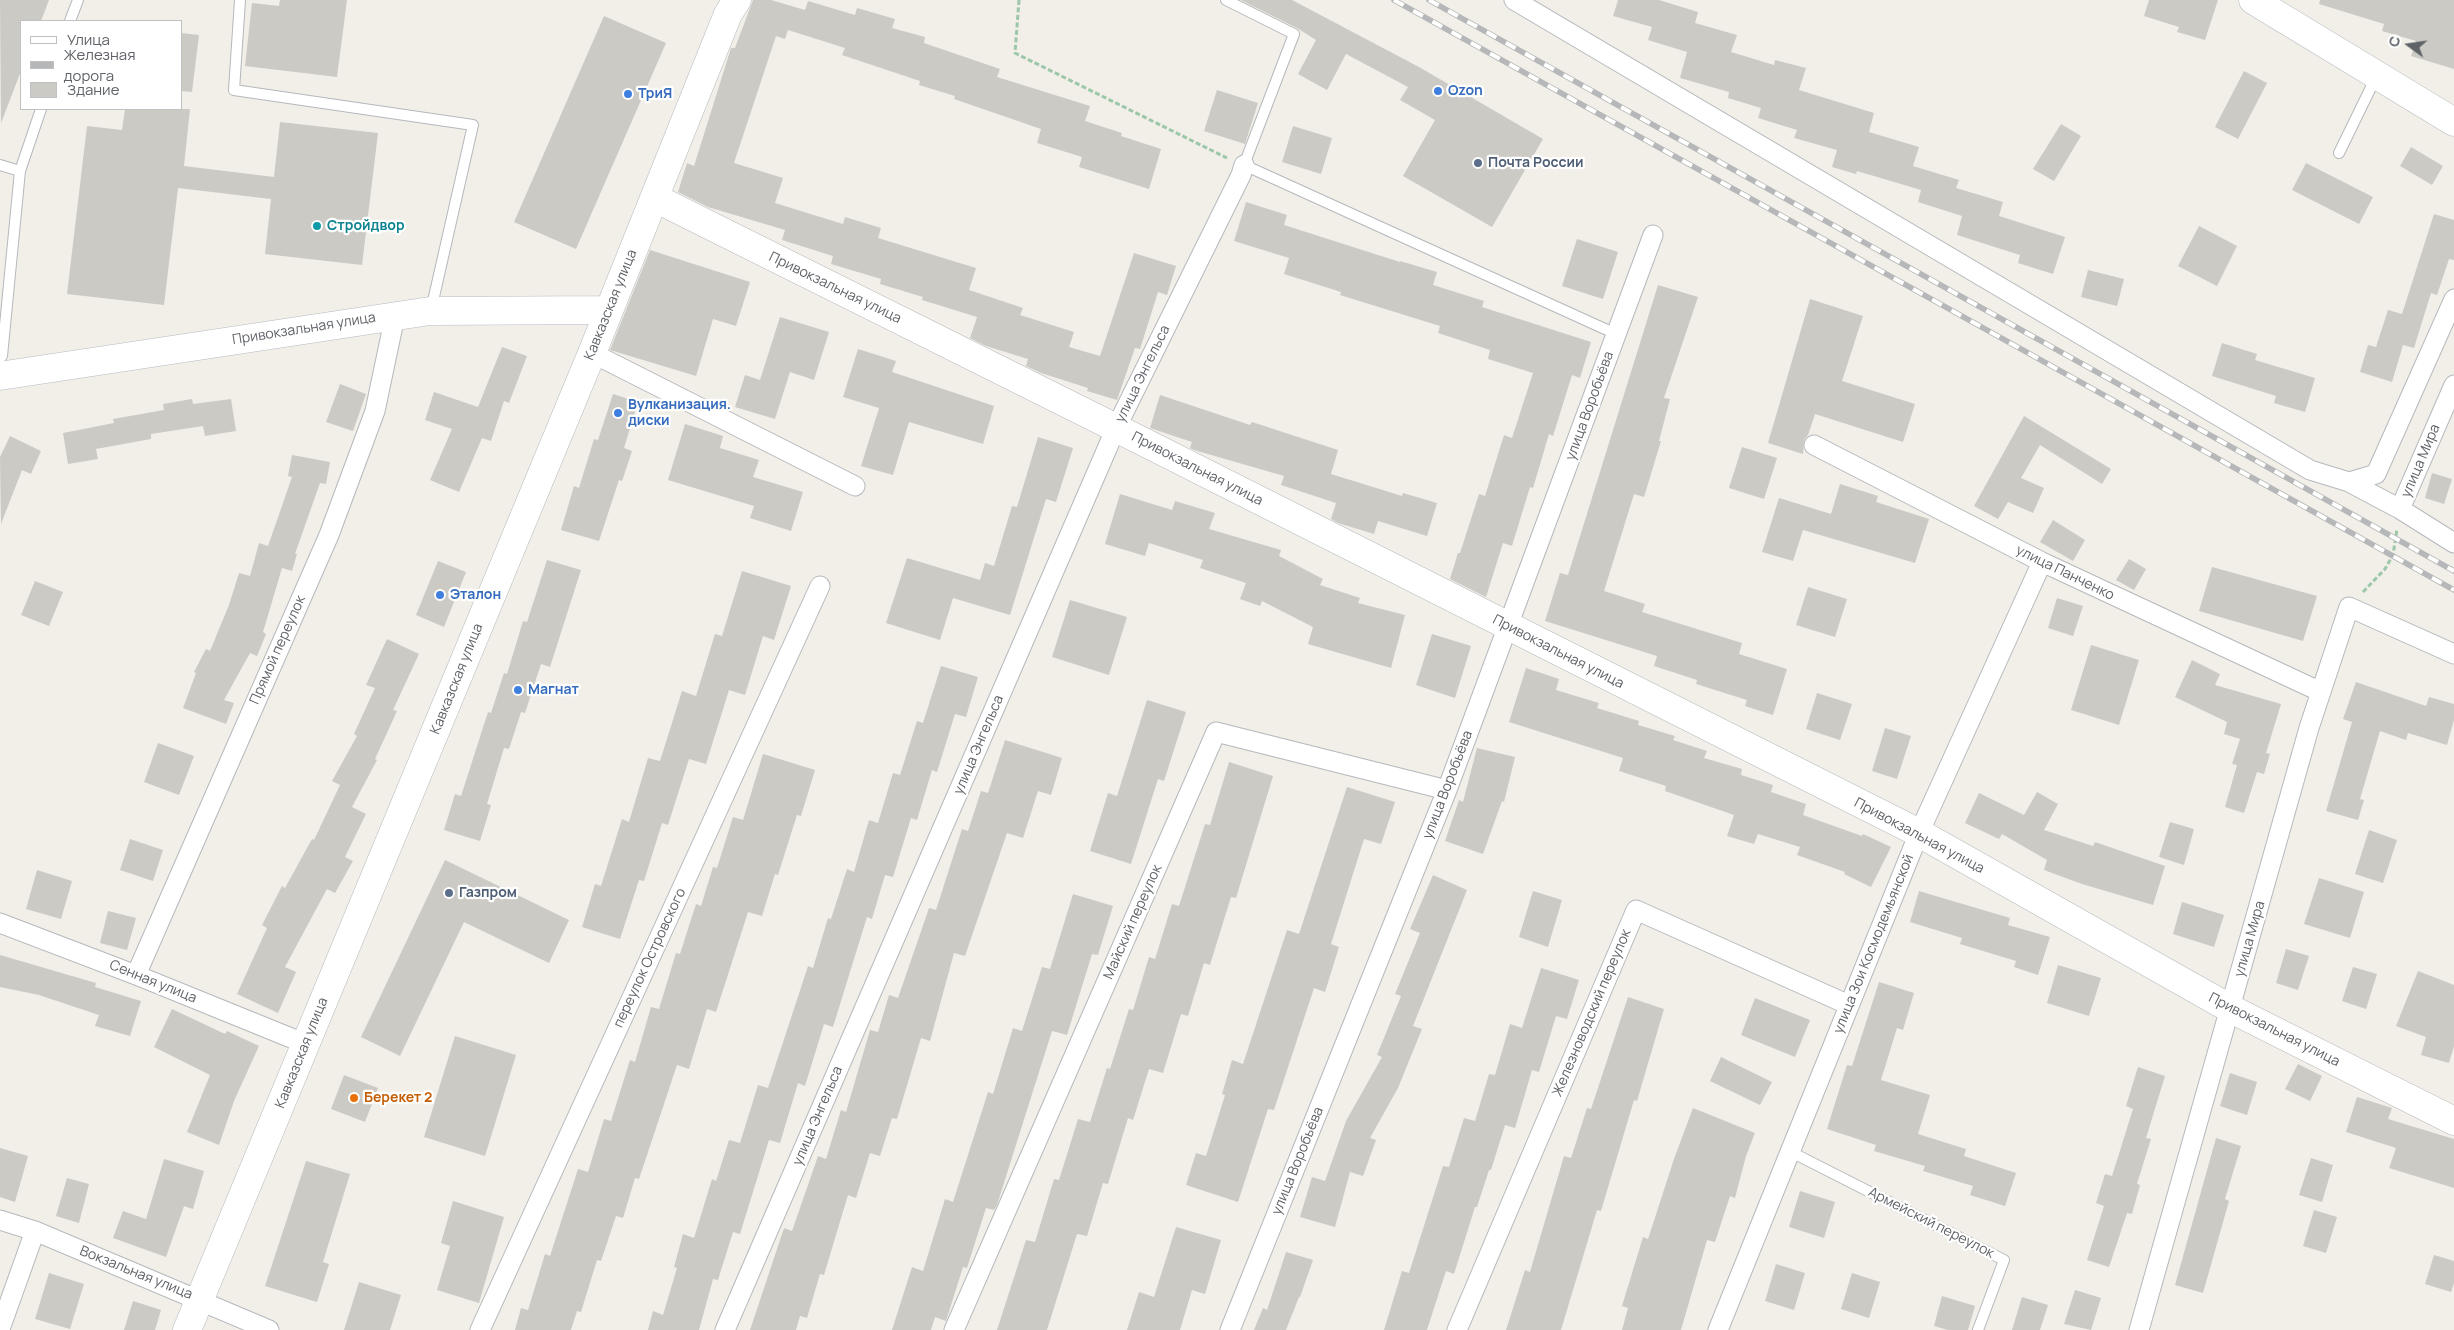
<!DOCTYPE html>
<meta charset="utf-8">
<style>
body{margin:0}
#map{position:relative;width:2454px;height:1330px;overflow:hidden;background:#f1efe8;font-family:Manrope,sans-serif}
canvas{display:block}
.legend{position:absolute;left:20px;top:20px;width:162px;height:90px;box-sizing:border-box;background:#fff;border:1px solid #bfc1c3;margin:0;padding:6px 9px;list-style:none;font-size:15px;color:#5f6368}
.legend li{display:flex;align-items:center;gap:10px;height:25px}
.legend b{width:25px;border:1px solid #bfc1c3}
.north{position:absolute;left:2384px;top:20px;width:50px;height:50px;-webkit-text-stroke:4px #fff;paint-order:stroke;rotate:284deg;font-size:14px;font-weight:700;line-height:20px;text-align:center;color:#5f6368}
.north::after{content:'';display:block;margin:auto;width:18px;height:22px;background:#5f6368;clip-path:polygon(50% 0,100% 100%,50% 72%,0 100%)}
</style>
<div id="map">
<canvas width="2454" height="1330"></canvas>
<ul class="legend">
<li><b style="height:6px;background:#fff"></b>Улица</li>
<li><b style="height:6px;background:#b6b7b8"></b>Железная дорога</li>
<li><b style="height:14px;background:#cccac5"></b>Здание</li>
</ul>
<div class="north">С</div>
</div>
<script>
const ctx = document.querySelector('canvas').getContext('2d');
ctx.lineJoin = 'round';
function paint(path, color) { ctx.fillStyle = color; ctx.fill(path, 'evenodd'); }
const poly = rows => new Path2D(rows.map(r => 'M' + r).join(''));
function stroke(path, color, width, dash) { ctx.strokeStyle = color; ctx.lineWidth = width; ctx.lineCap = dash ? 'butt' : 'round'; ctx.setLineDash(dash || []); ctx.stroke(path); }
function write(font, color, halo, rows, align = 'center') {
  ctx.font = font + ' Manrope,sans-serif'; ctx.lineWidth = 4.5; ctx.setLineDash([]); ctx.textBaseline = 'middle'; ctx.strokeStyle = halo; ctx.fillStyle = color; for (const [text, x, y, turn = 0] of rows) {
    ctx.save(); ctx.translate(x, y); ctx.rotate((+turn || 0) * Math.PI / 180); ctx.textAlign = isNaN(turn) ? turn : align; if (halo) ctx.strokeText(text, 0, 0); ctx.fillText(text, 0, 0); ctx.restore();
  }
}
paint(poly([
 [0,0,49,0,41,21,21,21,21,71,1,123],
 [280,0,347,0,337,77,245,66,252,3,279,6],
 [753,0,771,0,805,10,808,1,855,15,857,8,895,19,892,28,925,37,924,43,1000,69,997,77,1090,106,1085,121,1122,133,1121,136,1161,149,1149,189,1079,167,1082,157,1037,143,1041,129,954,99,955,96,919,85,920,81,842,55,845,48,788,30,785,39,776,36,734,163,783,178,775,203,843,224,845,217,881,228,878,238,976,268,969,290,1023,308,1020,315,1074,332,1069,347,1100,356,1134,253,1176,266,1167,295,1158,292,1140,349,1135,348,1117,400,1087,391,1088,388,1041,373,1026,366,1028,359,986,346,970,338,977,317,922,300,923,297,880,284,881,279,831,264,833,256,782,240,785,230,708,207,678,192,687,163,694,166,731,48,735,48],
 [1241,0,1292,0,1419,67,1543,139,1492,227,1403,176,1435,120,1400,100,1408,87,1346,54,1327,90,1298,74,1316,40,1297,28],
 [1618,0,1659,0,1698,12,1695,23,1737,35,1731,52,1774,65,1775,60,1806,68,1799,90,1874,113,1869,132,1919,147,1913,166,1959,180,1956,188,2003,202,1999,216,2065,237,2053,274,2018,263,2020,255,1957,235,1962,216,1918,202,1921,190,1857,171,1856,174,1832,167,1837,150,1794,138,1797,130,1758,118,1761,108,1728,98,1729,92,1680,78,1687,52,1648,40,1652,27,1613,16],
 [2149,0,2218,0,2205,40,2177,32,2179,27,2144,16],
 [2320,0,2454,0,2454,69,2411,56,2416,41,2382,31,2384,24,2319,4],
 [604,16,666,43,576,249,514,222],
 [181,33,199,35,192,92,181,91],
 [2244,71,2267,83,2238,139,2215,127],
 [1217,90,1258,103,1245,144,1204,131],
 [125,109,190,109,184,166,274,177,280,122,378,133,362,265,265,254,271,199,178,188,164,305,67,294,87,126,122,130],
 [2061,124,2081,136,2054,181,2033,169],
 [1293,126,1332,138,1321,174,1282,162],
 [2411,147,2443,166,2432,185,2400,166],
 [2306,163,2373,197,2359,224,2292,190],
 [1246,202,1287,215,1284,225,1400,262,1400,261,1437,272,1433,285,1484,301,1482,307,1591,342,1580,378,1572,375,1553,436,1549,434,1533,488,1530,487,1512,546,1503,543,1486,597,1450,579,1458,553,1460,553,1479,494,1485,496,1504,435,1512,438,1533,373,1488,359,1490,350,1438,333,1440,326,1340,295,1341,292,1284,274,1289,258,1234,241],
 [2434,214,2454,220,2454,260,2449,259,2437,295,2431,293,2414,348,2403,345,2392,382,2360,372,2368,345,2376,347,2388,310,2402,314],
 [2199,226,2237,246,2217,286,2178,266],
 [1577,239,1618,252,1603,299,1562,286],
 [650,250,750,282,736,326,713,319,696,376,610,350],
 [2088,270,2124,279,2117,306,2081,297],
 [1658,285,1698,297,1664,398,1670,399,1659,441,1661,441,1644,497,1634,494,1604,591,1645,604,1642,612,1742,643,1739,654,1787,669,1773,715,1745,706,1747,700,1696,684,1697,680,1654,666,1657,656,1545,621,1560,573,1568,575],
 [1810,299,1863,316,1842,381,1915,404,1903,442,1815,414,1808,435,1804,440,1803,454,1768,443],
 [780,317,829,332,814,380,790,372,775,419,735,407,745,375,760,380],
 [2222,343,2257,354,2255,360,2315,378,2305,412,2274,403,2276,396,2212,376],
 [502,347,527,356,509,403,504,401,491,441,482,438,459,492,430,480,452,429,425,420,434,392,478,407],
 [858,349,896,361,892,372,994,406,983,444,909,422,893,475,861,466,879,408,843,397],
 [340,384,366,394,353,431,326,422],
 [613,394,638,402,624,448,632,451,622,481,619,480,599,541,561,530,574,486,579,488,594,439,598,440],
 [1160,395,1250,425,1252,422,1338,450,1331,474,1402,496,1403,493,1437,503,1427,536,1378,521,1374,534,1338,523,1331,519,1336,503,1281,485,1284,476,1194,450,1190,448,1192,442,1150,428],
 [192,399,193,404,231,399,236,431,205,436,203,426,151,434,151,439,96,449,98,459,68,464,63,433,114,423,113,419,164,410,163,404],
 [2024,416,2111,469,2102,484,2040,445,2021,478,2044,488,2033,513,2008,502,1998,519,1974,506],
 [685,424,723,436,720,448,759,460,753,477,803,492,791,531,750,518,754,506,668,480],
 [10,436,41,451,31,474,22,470,1,524,0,457],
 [1038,437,1073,448,1056,502,1046,499,1010,615,953,598,940,640,886,623,907,558,980,580,985,563,994,566,1012,506,1017,507],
 [1742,447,1777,458,1764,499,1729,488],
 [292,455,330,462,326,484,320,483,295,554,297,554,292,571,282,568,263,632,266,634,257,656,250,653,224,700,234,703,226,724,183,708,196,673,194,672,206,649,210,651,229,605,239,573,250,576,259,543,268,546,292,477,288,476],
 [2432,473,2452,479,2444,504,2425,498],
 [1840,484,1878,496,1876,502,1929,519,1915,563,1803,530,1793,561,1762,552,1779,498,1831,514],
 [1120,494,1172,510,1175,501,1215,513,1209,529,1281,550,1279,556,1323,579,1320,585,1360,598,1358,603,1405,615,1391,668,1308,644,1313,627,1262,601,1260,606,1240,599,1246,583,1200,568,1203,560,1149,543,1145,556,1105,544],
 [2053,520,2085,540,2073,561,2040,542],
 [2129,559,2146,569,2134,590,2116,580],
 [547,560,581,570,550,667,541,664,525,713,521,712,509,749,504,748,487,804,491,805,480,841,444,830,455,794,461,796,488,712,491,713,504,673,507,674,523,621,527,622],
 [438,561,466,572,444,627,416,615],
 [2212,567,2317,596,2303,641,2199,611],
 [742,571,791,586,774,640,763,636,745,695,729,690,706,764,689,759,668,825,662,823,644,881,639,880,620,939,582,927,595,884,601,886,622,819,629,822,648,758,660,761,682,691,696,696,715,634,722,636],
 [35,581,63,592,49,626,21,615],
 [1808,587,1847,599,1835,637,1796,625],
 [2057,598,2083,606,2073,636,2048,628],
 [1070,600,1127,617,1109,675,1052,657],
 [1432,634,1471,646,1455,698,1416,685],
 [387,639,419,654,393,710,397,711,375,759,377,760,352,807,366,814,345,857,353,861,335,893,327,889,285,967,296,972,278,1013,237,994,267,928,262,925,282,886,285,888,312,839,314,840,340,785,332,781,357,736,354,734,375,688,366,685],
 [2091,645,2139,660,2119,725,2071,710],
 [2192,660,2220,674,2215,685,2281,704,2266,753,2270,754,2264,774,2257,772,2244,813,2225,807,2237,765,2232,764,2240,739,2224,734,2227,722,2175,697],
 [941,666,978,677,966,717,955,714,937,772,932,770,917,820,911,818,893,877,885,875,872,919,867,917,833,1027,824,1024,805,1086,798,1083,780,1143,769,1140,740,1234,733,1232,718,1280,713,1279,699,1330,648,1330,653,1311,663,1315,677,1268,674,1267,683,1234,694,1238,712,1179,716,1181,729,1140,740,1143,758,1085,768,1088,808,966,813,968,828,918,831,919,847,869,854,872,869,820,878,823,893,773,900,775,917,721,923,723],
 [1526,668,1559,679,1556,690,1599,703,1597,708,1639,721,1638,725,1675,736,1673,740,1707,751,1704,758,1742,769,1741,775,1773,785,1771,792,1806,804,1803,815,1862,836,1863,834,1891,847,1871,887,1844,874,1845,872,1797,855,1800,847,1758,834,1754,844,1727,836,1734,815,1665,791,1666,786,1619,771,1623,758,1509,722],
 [2356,682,2426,706,2429,697,2454,704,2454,720,2447,745,2408,733,2406,740,2380,731,2360,799,2364,800,2358,820,2326,811,2352,722,2343,719],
 [1817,693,1852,704,1840,740,1806,729],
 [1147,700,1186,712,1164,781,1158,779,1131,864,1090,851,1108,793,1117,796],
 [1885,728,1911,736,1897,779,1872,771],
 [1005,740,1062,758,1051,795,1038,791,1023,838,1007,833,965,956,954,953,930,1041,921,1038,897,1119,892,1118,880,1156,870,1153,856,1198,848,1195,824,1275,820,1274,807,1318,800,1316,796,1330,750,1330,784,1228,792,1231,818,1156,826,1159,841,1110,846,1112,870,1030,878,1032,889,995,898,998,929,908,936,910,962,829,968,831,981,791,988,793],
 [158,743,194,756,179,795,144,782],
 [1477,748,1515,757,1504,802,1502,801,1483,854,1445,841,1459,800,1463,802],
 [763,754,815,770,801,816,797,815,778,875,775,874,762,916,748,912,716,1012,707,1009,689,1069,677,1065,639,1179,635,1178,623,1218,616,1216,601,1261,597,1260,581,1312,577,1311,571,1330,515,1330,521,1308,528,1310,545,1254,550,1256,578,1169,588,1172,604,1119,611,1121,630,1060,635,1062,651,1007,659,1009,676,953,680,954,696,904,701,906,713,867,717,868,733,817,743,820],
 [1229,762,1273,776,1236,898,1231,897,1210,965,1204,963,1188,1016,1181,1014,1163,1073,1149,1069,1133,1120,1128,1118,1108,1184,1103,1183,1087,1236,1077,1234,1047,1330,997,1330,1026,1240,1035,1242,1054,1179,1059,1180,1078,1119,1090,1122,1107,1068,1110,1069,1129,1009,1133,1010,1149,957,1155,959,1172,904,1179,906,1205,824,1210,825],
 [1347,787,1395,802,1381,844,1364,839,1331,944,1339,947,1325,992,1314,988,1274,1110,1268,1109,1238,1202,1186,1185,1196,1153,1206,1156,1225,1095,1222,1094,1232,1060,1243,1064,1287,930,1299,934],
 [2037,792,2058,804,2044,830,2093,846,2095,842,2165,866,2153,905,2082,884,2044,870,2047,860,2002,834,1999,839,1965,823,1979,793,2024,815],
 [2170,822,2194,829,2184,865,2159,857],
 [2369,830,2397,840,2383,883,2355,874],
 [130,839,163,850,153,881,120,870],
 [445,860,569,920,549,963,464,922,400,1056,361,1037],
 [37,870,72,881,61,919,26,909],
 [1433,875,1467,890,1413,1026,1422,1029,1398,1088,1370,1138,1376,1140,1363,1176,1350,1172,1335,1227,1300,1217,1312,1177,1325,1181,1346,1121,1382,1057,1377,1055,1401,996,1395,994,1420,933,1410,929],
 [2319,878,2364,892,2350,938,2304,924],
 [1533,891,1562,900,1548,947,1519,937],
 [1919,891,2010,918,2008,925,2050,937,2038,975,2014,967,2016,961,1960,944,1962,938,1910,922],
 [1073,894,1113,906,1098,955,1092,954,1067,1035,1052,1031,997,1205,994,1210,986,1208,967,1268,963,1267,946,1321,935,1317,931,1330,892,1330,912,1267,923,1271,945,1199,953,1202,988,1092,993,1094,1013,1028,1022,1031,1042,967,1050,969],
 [2182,902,2224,915,2214,947,2173,934],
 [108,911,136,918,127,950,100,943],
 [2286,949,2309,956,2298,990,2276,983],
 [0,955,96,983,95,987,141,1001,130,1036,95,1026,99,1015,39,995,0,987],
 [2058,965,2101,978,2089,1016,2047,1003],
 [2353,967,2377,974,2366,1009,2342,1001],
 [1541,968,1579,980,1567,1019,1556,1016,1539,1072,1532,1070,1515,1128,1505,1125,1491,1170,1489,1170,1477,1207,1475,1207,1454,1274,1446,1271,1427,1330,1384,1330,1402,1271,1409,1273,1443,1166,1449,1167,1464,1118,1475,1121,1489,1074,1495,1075,1510,1024,1522,1028],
 [2418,971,2454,985,2454,1046,2449,1063,2421,1055,2426,1037,2396,1026],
 [1879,982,1914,993,1903,1030,1897,1028,1881,1080,1930,1095,1918,1134,1966,1149,1964,1156,2016,1173,2005,1206,1970,1195,1973,1186,1923,1171,1925,1166,1874,1151,1876,1145,1827,1129,1847,1065,1852,1066],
 [1628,997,1664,1009,1637,1101,1634,1100,1601,1211,1597,1210,1561,1330,1506,1330,1525,1270,1530,1272,1564,1156,1571,1158,1587,1108,1591,1109],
 [1755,998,1810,1020,1795,1057,1741,1035],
 [172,1009,225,1034,227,1031,259,1046,234,1101,219,1145,187,1132,210,1075,154,1047],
 [455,1036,516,1055,485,1156,424,1137],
 [1721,1057,1772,1082,1760,1105,1710,1081],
 [2298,1064,2322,1076,2310,1101,2285,1089],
 [2138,1067,2165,1076,2146,1138,2151,1139,2137,1184,2140,1185,2132,1214,2127,1213,2109,1267,2087,1260,2104,1206,2096,1203,2105,1174,2112,1176,2133,1109,2126,1106],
 [2230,1073,2257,1082,2247,1115,2220,1106],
 [344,1075,378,1088,365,1122,331,1109],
 [2357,1097,2392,1108,2388,1119,2454,1139,2454,1188,2389,1168,2396,1148,2346,1132],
 [1693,1108,1755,1133,1746,1156,1735,1198,1730,1196,1715,1242,1707,1240,1681,1330,1622,1330,1628,1308,1622,1306,1643,1237,1648,1239,1674,1159],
 [2216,1138,2241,1146,2225,1199,2229,1201,2203,1293,2175,1285],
 [0,1148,28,1156,15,1202,0,1197],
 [2311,1158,2333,1165,2322,1202,2299,1195],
 [164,1159,204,1171,193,1209,184,1206,166,1257,113,1238,123,1211,146,1219],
 [306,1161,350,1174,323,1262,329,1264,317,1302,265,1286],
 [67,1178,89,1184,79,1223,56,1216],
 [1800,1191,1835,1202,1824,1238,1789,1227],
 [453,1201,504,1217,479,1303,437,1290,450,1246,441,1243],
 [2314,1210,2337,1217,2326,1253,2303,1246],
 [1176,1227,1221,1240,1205,1294,1192,1290,1180,1330,1127,1330,1139,1292,1154,1297],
 [1286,1252,1313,1260,1300,1297,1299,1297,1286,1330,1254,1330,1263,1308,1267,1310],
 [2434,1255,2454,1261,2454,1283,2451,1292,2425,1284],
 [1776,1264,1805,1273,1794,1310,1765,1301],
 [49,1273,84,1284,70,1329,35,1319],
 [1852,1273,1880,1282,1869,1318,1841,1309],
 [359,1282,401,1295,390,1330,344,1330],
 [2075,1290,2101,1298,2091,1330,2064,1324],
 [1942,1296,1975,1306,1968,1330,1948,1330,1934,1326],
 [2022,1297,2048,1305,2040,1330,2012,1330],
 [133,1301,161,1310,155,1330,124,1330]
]), '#cccac5');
const lane = poly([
 [240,0,234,90,473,125,431,310],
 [1226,0,1294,34,1244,165,1616,334],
 [70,21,78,0],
 [2339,153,2377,75],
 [0,165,20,171],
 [0,358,2,356,20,171,41,109],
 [1791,1152,2004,1260,1978,1330]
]);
const street = poly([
 [1514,0,2310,470,2349,482,2376,474,2454,299],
 [592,353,855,486],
 [1814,445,2042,562,2321,692],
 [2349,482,2400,509,2454,543],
 [2400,509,2454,385],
 [0,923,136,975,306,1044],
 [136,975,329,535,375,411,395,316],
 [0,1220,35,1231,269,1330],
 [0,1329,35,1231],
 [480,1330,820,586],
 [725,1330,1116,428,1241,175,1244,165],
 [954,1330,1216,732,1447,790],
 [1230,1330,1447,790,1653,235],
 [1457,1330,1636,910,1849,1005],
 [1718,1330,1919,833,2042,562],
 [2139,1330,2309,728,2349,607,2454,654]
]);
const secondary = poly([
 [2253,0,2454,122],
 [655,198,1116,428,1919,833,2231,1009,2454,1121],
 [0,376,430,311,609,310],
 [187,1330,592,353,728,14,737,0]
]);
stroke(lane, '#b5b8bc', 12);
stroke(street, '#b5b8bc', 21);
stroke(secondary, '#b6babf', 29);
stroke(poly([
 [1019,0,1015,53,1227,158],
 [2363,592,2385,569,2393,555,2397,529]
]), '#9cc7a9', 3, [5, 2.5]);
stroke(lane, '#fff', 10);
stroke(street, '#fff', 19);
stroke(secondary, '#fff', 28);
const rail = poly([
 [1394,0,2454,590],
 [1429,0,2454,571]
]);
stroke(rail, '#b6b7b8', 5.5);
stroke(rail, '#fff', 4, [11]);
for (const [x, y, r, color] of [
 [1438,91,5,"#3f7fe0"],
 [628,94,5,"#3f7fe0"],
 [1478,163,5,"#5c6f8a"],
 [317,226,5,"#0f9aa8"],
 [618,413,5,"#3f7fe0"],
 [440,595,5,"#3f7fe0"],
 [518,690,5,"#3f7fe0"],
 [449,893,5,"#5c6f8a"],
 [354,1098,5,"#e8710a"]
]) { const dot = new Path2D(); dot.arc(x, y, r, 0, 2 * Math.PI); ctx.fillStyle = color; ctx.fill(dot); stroke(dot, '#fff', 2); }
write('bold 14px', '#366cbe', '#fff', [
 ["Ozon",1448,91],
 ["ТриЯ",638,94],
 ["Вулканизация.",628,405],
 ["диски",628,421],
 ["Эталон",450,595],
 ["Магнат",528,690]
], 'left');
write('bold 14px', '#4e5e75', '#fff', [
 ["Почта России",1488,163],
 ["Газпром",459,893]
], 'left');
write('bold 14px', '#0d838f', '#fff', [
 ["Стройдвор",327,226]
], 'left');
write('14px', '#5f6368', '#fff', [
 ["Привокзальная улица",835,288,26],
 ["Кавказская улица",611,305,-68],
 ["Привокзальная улица",304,329,-9],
 ["улица Энгельса",1143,374,-64],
 ["улица Воробьёва",1590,406,-70],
 ["улица Мира",2421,461,-67],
 ["Привокзальная улица",1197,469,27],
 ["улица Панченко",2065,573,26],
 ["Прямой переулок",278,650,-66],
 ["Привокзальная улица",1558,652,27],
 ["Кавказская улица",457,679,-68],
 ["улица Энгельса",979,745,-67],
 ["улица Воробьёва",1448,785,-69],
 ["Привокзальная улица",1919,836,28],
 ["Майский переулок",1133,922,-66],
 ["улица Мира",2250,939,-74],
 ["улица Зои Космодемьянской",1874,944,-68],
 ["переулок Островского",650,958,-65],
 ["Сенная улица",153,982,22],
 ["Железноводский переулок",1592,1013,-67],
 ["Привокзальная улица",2274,1030,27],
 ["Кавказская улица",302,1053,-68],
 ["улица Энгельса",818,1116,-67],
 ["улица Воробьёва",1298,1161,-68],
 ["Армейский переулок",1931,1223,27],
 ["Вокзальная улица",136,1273,22]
]);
write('bold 14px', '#c56008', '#fff', [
 ["Берекет 2",364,1098]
], 'left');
</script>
